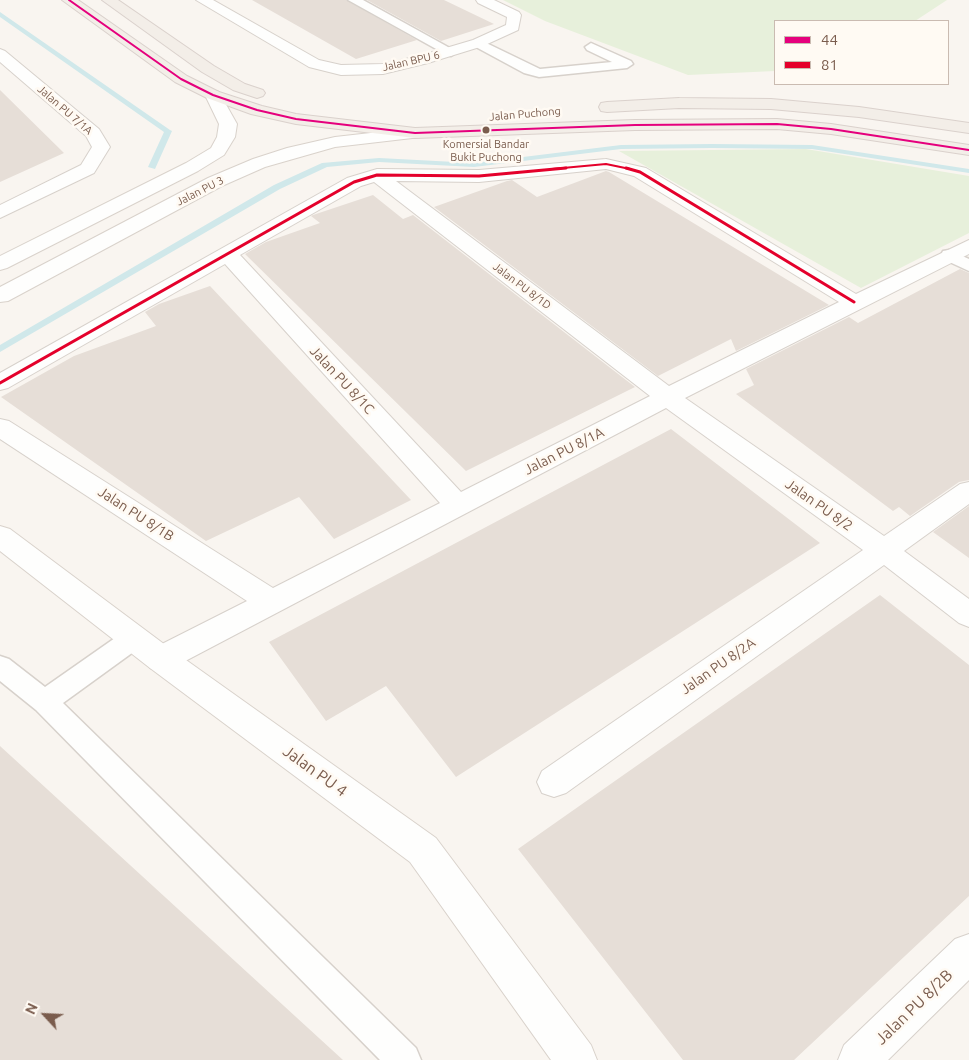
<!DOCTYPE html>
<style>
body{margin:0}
#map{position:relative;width:969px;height:1060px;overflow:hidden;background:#f9f5f0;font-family:Ubuntu,sans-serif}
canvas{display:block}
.legend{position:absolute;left:774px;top:20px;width:175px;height:65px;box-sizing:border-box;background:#fffaf3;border:1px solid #cabbb1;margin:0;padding:6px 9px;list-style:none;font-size:15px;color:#7a5c4d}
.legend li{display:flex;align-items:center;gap:10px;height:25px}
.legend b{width:25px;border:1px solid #cabbb1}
.north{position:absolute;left:20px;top:990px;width:50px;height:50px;-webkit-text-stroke:4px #fffaf3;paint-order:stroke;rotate:295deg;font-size:14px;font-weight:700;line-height:20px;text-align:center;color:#7a5c4d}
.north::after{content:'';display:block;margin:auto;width:18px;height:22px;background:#7a5c4d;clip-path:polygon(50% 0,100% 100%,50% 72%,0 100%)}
</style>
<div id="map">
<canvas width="969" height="1060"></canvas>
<ul class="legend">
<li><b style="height:6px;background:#e5007d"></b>44</li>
<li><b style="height:6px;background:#e4002b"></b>81</li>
</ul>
<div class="north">N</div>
</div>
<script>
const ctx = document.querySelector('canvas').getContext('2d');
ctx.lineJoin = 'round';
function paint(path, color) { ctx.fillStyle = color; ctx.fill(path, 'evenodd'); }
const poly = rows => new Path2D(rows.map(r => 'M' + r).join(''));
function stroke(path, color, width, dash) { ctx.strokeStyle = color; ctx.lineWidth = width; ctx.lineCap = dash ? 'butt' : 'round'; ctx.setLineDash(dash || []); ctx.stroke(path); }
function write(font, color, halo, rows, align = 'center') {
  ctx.font = font + ' Ubuntu,sans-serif'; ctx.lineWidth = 5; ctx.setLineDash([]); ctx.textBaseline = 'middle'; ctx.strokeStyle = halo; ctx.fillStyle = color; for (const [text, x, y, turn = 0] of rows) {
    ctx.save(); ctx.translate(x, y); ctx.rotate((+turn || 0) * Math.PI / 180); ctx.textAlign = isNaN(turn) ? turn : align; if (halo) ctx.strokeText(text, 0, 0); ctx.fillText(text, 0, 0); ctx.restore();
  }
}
paint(poly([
 [503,0,947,0,915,21,775,21,775,71,688,75,545,21],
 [806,149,969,176,969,233,861,288,619,151]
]), '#e7f0db');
paint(poly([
 [0,12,170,130,172,131,155,169,148,167,164,132,0,17,0,12],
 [712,144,812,145,969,169,969,173,812,149,712,148,621,149,474,167,379,162,327,167,280,189,0,352,0,345,274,185,322,163,379,158,474,163,621,145,712,144]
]), '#d0e8ea');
paint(poly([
 [252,0,346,0,417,40,356,59],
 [367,0,444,0,494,24,441,41],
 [0,90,64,153,0,182],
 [606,171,609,172,829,305,736,351,731,339,658,376,434,207,507,181,512,180,537,197],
 [373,195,403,219,413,215,635,387,466,471,245,254,266,242,320,223,311,216,313,215],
 [960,269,969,273,969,480,959,482,910,516,899,507,893,511,736,394,754,385,746,369,849,317,858,323],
 [210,286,411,500,334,539,299,497,206,541,1,397,74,356,156,326,145,312,159,304],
 [671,429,820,543,456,777,386,686,326,721,269,642],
 [969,506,969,558,933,532],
 [880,595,969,665,969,896,794,1060,683,1060,518,849],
 [0,746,343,1060,0,1060]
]), '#e6ded7');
const lane = poly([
 [348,0,363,0,457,52,451,56,447,55,348,0],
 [478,39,540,69,612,62,587,50,585,47,591,43,631,61,633,64,627,68,539,77,524,73,474,46,472,43,478,39],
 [949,250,969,259,969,271,943,259,941,255,943,251,949,250],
 [134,628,143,631,146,638,143,645,63,703,416,1048,421,1060,380,1060,36,710,0,681,0,656,9,659,45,687,125,631,134,628]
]);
const street = poly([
 [196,0,213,0,319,60,341,65,383,64,419,56,473,40,506,25,507,17,478,3,476,0,494,0,519,12,521,15,518,30,483,46,428,63,383,74,341,75,309,67,196,0],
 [0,49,5,51,99,129,110,147,94,173,0,218,0,205,81,165,92,147,86,136,0,62,0,49],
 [606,159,646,168,856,294,969,240,969,254,685,398,884,536,960,484,969,482,969,504,904,551,969,599,969,627,959,623,884,565,566,793,554,797,542,793,537,782,542,771,863,550,666,408,172,668,161,672,150,668,146,659,150,650,247,601,0,439,0,419,9,421,273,588,440,503,225,264,8,388,0,390,0,373,347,178,377,169,479,170,606,159],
 [606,169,634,176,839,302,669,386,396,181,479,182,606,169],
 [374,182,650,396,461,492,240,255,361,186,374,182],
 [969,934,969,980,888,1060,838,1060,844,1045,955,939,969,934]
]);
const secondary = poly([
 [213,90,219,92,237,124,235,137,224,155,198,171,7,268,0,270,0,256,186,163,211,148,217,137,219,124,205,95,207,92,213,90],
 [415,128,421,129,424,133,421,137,335,147,265,167,222,186,8,301,0,302,0,287,208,178,253,159,287,148,335,137,415,128],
 [0,526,10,529,172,650,436,838,591,1045,597,1060,551,1060,410,862,150,668,0,551,0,526]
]);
const primary = poly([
 [62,0,78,0,187,76,219,92,262,106,296,114,415,128,635,120,777,119,831,124,969,145,969,155,831,134,777,129,635,130,415,138,296,124,251,114,207,98,175,82,62,0],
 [102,0,118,0,214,66,245,84,263,90,265,93,263,96,257,98,233,90,202,72,102,0],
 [679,98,771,99,859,107,969,123,969,133,859,117,771,109,679,108,607,112,601,111,599,107,601,103,607,102,679,98]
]);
stroke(lane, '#d7d1cb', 3);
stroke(street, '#d7d1cb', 2);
stroke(secondary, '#d9d2cb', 2);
stroke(primary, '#dad1cc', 2);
paint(lane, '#fefefd');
paint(street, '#fefefd');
paint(secondary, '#fefefd');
paint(primary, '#f3eee8');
stroke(poly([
 [69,0,181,79,213,95,257,110,296,119,415,133,635,125,777,124,831,129,969,150]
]), '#e5007d', 2);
stroke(poly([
 [552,169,606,164,630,169]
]), '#e4002b', 2);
stroke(poly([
 [626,168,640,172,854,302],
 [0,383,354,182,377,175,479,176,566,168]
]), '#e4002b', 3);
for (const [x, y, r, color] of [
 [486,130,4.5,"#7a5c4d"]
]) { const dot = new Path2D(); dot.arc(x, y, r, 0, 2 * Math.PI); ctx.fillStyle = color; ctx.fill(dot); stroke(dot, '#fffaf3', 2); }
write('11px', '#7a5c4d', '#fffaf3', [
 ["Jalan BPU 6",411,61,-13],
 ["Jalan PU 7/1A",65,110,41],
 ["Jalan Puchong",525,114,-5],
 ["Jalan PU 3",200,191,-27],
 ["Jalan PU 8/1D",522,286,37]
]);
write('11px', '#7a5c4d', '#fffaf3', [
 ["Komersial Bandar",486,144],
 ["Bukit Puchong",486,157]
]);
write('14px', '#7a5c4d', '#fffaf3', [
 ["Jalan PU 8/1C",342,380,47],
 ["Jalan PU 8/1A",564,451,-27],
 ["Jalan PU 8/2",819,505,35],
 ["Jalan PU 8/1B",136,514,33],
 ["Jalan PU 8/2A",718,666,-35]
]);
write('16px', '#7a5c4d', '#fffaf3', [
 ["Jalan PU 4",315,771,36],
 ["Jalan PU 8/2B",914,1007,-44]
]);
</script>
